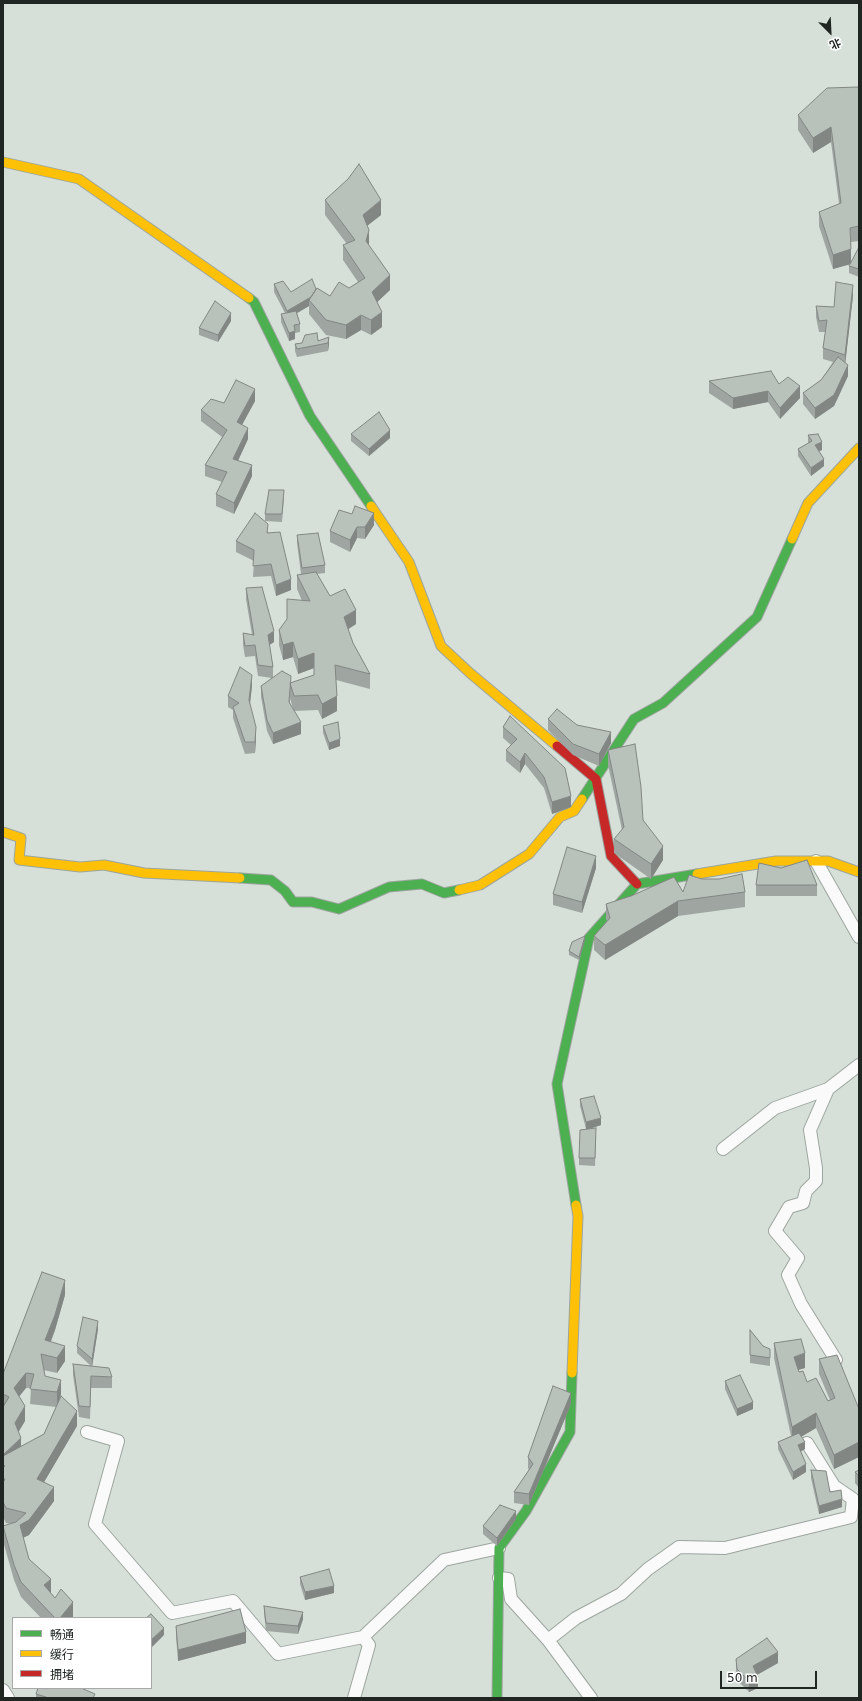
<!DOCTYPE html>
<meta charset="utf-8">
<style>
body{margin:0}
#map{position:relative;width:862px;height:1701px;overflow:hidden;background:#d6e0d8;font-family:"DejaVu Sans","Noto Sans SC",sans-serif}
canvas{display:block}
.frame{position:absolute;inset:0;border:4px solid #202722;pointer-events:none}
.legend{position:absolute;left:12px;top:1617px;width:140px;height:72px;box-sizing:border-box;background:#fff;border:1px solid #a6a9a7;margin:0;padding:5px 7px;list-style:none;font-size:12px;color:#202722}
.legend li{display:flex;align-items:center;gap:8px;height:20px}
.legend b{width:20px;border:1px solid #a6a9a7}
.north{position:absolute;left:810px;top:12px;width:40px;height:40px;-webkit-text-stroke:3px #fff;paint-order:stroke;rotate:156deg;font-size:11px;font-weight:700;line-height:16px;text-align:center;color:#202722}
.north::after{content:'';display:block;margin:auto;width:14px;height:18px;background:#202722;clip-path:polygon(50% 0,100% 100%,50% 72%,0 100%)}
.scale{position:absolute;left:720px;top:1671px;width:97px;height:18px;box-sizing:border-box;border:2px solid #202722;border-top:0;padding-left:5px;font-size:12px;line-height:14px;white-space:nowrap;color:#202722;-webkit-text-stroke:3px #fff;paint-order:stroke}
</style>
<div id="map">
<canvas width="862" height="1701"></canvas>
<div class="frame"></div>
<ul class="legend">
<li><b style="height:5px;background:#4caf50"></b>畅通</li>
<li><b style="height:5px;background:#ffc107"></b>缓行</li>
<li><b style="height:5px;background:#c62828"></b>拥堵</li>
</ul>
<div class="north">北</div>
<div class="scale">50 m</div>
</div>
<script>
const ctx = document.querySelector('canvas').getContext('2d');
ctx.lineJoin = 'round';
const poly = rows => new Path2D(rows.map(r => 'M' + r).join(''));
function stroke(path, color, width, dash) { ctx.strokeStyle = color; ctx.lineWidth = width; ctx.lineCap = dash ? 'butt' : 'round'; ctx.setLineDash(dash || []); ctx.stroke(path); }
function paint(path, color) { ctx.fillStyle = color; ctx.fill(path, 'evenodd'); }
const street = poly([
 [816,861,859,937],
 [828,1089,810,1130,816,1168,816,1181,806,1191,803,1203,789,1207,775,1231,798,1258,788,1275,801,1304,836,1360],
 [723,1149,775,1108,828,1089,859,1065],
 [87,1432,118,1441,95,1524,172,1613,233,1601,278,1654,363,1637,444,1560,499,1548],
 [499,1578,508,1579,511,1599,548,1640,591,1698],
 [548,1640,576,1618,621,1594,648,1569,679,1547,725,1548,851,1517,853,1499,834,1486,807,1443],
 [3,1690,8,1698],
 [354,1698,369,1645,363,1637]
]);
const fast = poly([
 [249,298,254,302,310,416,371,506],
 [582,799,634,719,663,703,757,617,792,539],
 [240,878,271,880,285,891,293,902,312,902,339,909,389,887,422,884,444,893,459,890],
 [576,1205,557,1084,589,938,637,884,697,874],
 [497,1698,499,1548,526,1511,570,1432,572,1373]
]);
const slow = poly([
 [3,162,79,179,249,298],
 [371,506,409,562,441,646,470,673,557,746],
 [792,539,808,503,859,448],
 [3,832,21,838,19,860,80,867,104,865,144,873,240,878],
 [697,874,776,861,828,861,859,872],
 [459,890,480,885,529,854,560,817,574,811,582,799],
 [572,1373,578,1216,576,1205]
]);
const jam = poly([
 [557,746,596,779,611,856,637,884]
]);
stroke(street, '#9da59f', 14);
stroke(fast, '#9da59f', 11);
stroke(slow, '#9da59f', 11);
stroke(jam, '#9da59f', 11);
stroke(street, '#f9faf9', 12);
stroke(fast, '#4caf50', 9);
stroke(slow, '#ffc107', 9);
stroke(jam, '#c62828', 9);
paint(poly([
 [859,87,859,241,851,242,851,262,859,250,859,277,849,273,849,266,850,264,833,269,819,226,819,212,839,204,831,142,813,153,798,130,798,115],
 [325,200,381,215,367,226,369,245,390,290,377,302,382,327,371,335,361,330,346,339,326,335,309,314,309,306,297,313,300,324,300,332,295,333,295,339,289,341,281,322,281,314,285,313,274,292,274,284,291,292,316,289,330,296,349,288,358,282,343,260,343,245,347,244,325,215],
 [853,296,845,363,848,376,834,406,815,419,803,404,803,393,821,380,833,362,823,359,823,348,826,332,819,332,816,317,816,306,834,307],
 [231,321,218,342,199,335,199,328],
 [329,337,329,344,328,351,297,357,295,351,295,344,318,341],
 [709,381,779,384,800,398,780,419,768,402,733,409,709,393],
 [255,401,242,425,248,439,238,461,252,476,234,514,216,506,216,494,222,482,205,476,205,465,222,437,201,421,201,410,224,403],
 [351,434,390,438,369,456,351,441],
 [808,435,822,450,819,451,824,466,811,476,798,456,798,449,808,443],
 [284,498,282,522,265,521,268,533,291,590,276,596,271,576,253,577,254,561,236,552,236,541,265,521,265,514],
 [339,510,374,525,365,539,357,538,350,552,330,542,330,531],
 [297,535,325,565,325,573,317,574,330,596,356,624,348,629,353,643,370,674,370,689,336,680,337,711,322,719,318,710,294,711,301,734,273,744,267,731,261,697,261,686,272,678,258,676,255,656,245,657,243,645,243,633,252,635,246,599,246,588,274,642,269,645,273,667,273,677,291,683,314,675,314,668,298,674,293,657,283,660,279,645,279,630,302,601,297,589,297,575,301,574,297,543],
 [290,698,293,709,290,703],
 [252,686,250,704,256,738,255,753,245,754,233,718,233,710,228,707,228,696],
 [510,716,571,807,552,814,544,788,525,764,520,773,506,761,506,750,511,745,503,738,503,727],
 [548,719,577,725,611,743,599,766,573,755,548,730],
 [323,726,340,746,329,750,323,733],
 [608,750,663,860,651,879,614,853,614,839,622,830,608,765],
 [596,868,582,913,553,905,553,894],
 [756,885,817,885,817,896,756,896],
 [683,892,745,892,745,907,678,916,605,960,594,950,594,936,607,921,606,919,606,904],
 [585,940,579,960,569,955,569,951],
 [580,1099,601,1125,589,1129,596,1136,595,1166,579,1165,579,1158,586,1129,580,1106],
 [65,1295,55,1330,51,1342,65,1361,57,1373,43,1370,45,1376,61,1394,58,1403,77,1426,44,1482,54,1501,29,1535,23,1538,29,1559,51,1593,55,1598,73,1617,72,1618,41,1618,21,1597,14,1580,3,1541,3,1526,11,1524,6,1523,3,1517,3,1374],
 [26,1388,31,1388,30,1404,56,1407,44,1434,21,1447,18,1432,25,1421,19,1396],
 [98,1329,92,1366,112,1377,112,1388,91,1388,90,1419,79,1417,73,1375,73,1364,91,1366,77,1353,77,1346],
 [750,1330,763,1346,770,1358,770,1366,750,1363],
 [774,1343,805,1368,798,1370,799,1372,807,1382,828,1401,830,1400,819,1374,819,1359,859,1409,859,1457,834,1469,816,1428,801,1437,805,1449,800,1452,806,1472,793,1480,778,1449,778,1442,791,1436,774,1358],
 [725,1381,753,1409,737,1416,725,1389],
 [571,1404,529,1505,514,1503,514,1492,529,1470,528,1468,528,1457],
 [811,1470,830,1492,842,1507,819,1514,811,1478],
 [859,1470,859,1488,855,1483,855,1472],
 [516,1519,497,1546,483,1534,483,1526],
 [300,1577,334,1593,305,1600,300,1584],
 [264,1606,303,1619,298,1634,266,1631,264,1613],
 [176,1626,246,1643,178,1661,176,1637],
 [736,1659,778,1663,757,1675,758,1688,749,1692,737,1680,736,1671],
 [36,1694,95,1698,36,1698]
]), '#9fa6a1');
paint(poly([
 [831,127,831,142,813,153,813,138],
 [381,200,381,215,363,229,363,215],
 [369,230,369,245,366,256,366,241],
 [851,249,851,264,833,269,833,255],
 [390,275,390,290,372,307,372,292],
 [853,285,853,296,845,366,845,355],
 [318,293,309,300,309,306,287,319,287,311],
 [382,312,382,327,371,335,371,320],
 [231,313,231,321,218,342,218,335],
 [361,315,361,330,346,339,346,325],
 [295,331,295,339,289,341,289,333],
 [329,337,329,344,328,351,328,343],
 [848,365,848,376,834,406,815,419,815,408],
 [800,386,800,398,780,419,780,408],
 [255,389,255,401,237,434,237,422],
 [768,391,768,402,733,409,733,398],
 [248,428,248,439,233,471,233,459],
 [390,430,390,438,369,456,369,449],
 [822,442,822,450,815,453,815,445],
 [824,459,824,466,811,476,811,468],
 [252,465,252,476,234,514,234,503],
 [374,513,374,525,365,539,365,527],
 [357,527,357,538,350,552,350,540],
 [291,579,291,590,276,596,276,585],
 [356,610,356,624,344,632,344,617],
 [274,631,274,642,268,646,268,635],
 [293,642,293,657,283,660,283,645],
 [314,653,314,668,298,674,298,659],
 [252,675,252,686,249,711,249,700],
 [337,696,337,711,322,719,322,704],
 [301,722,301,734,273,744,273,733],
 [256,727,256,738,255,753,255,742],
 [611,732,611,743,599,766,599,754],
 [340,739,340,746,329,750,329,743],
 [525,753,525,764,520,773,520,762],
 [571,796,571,807,552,814,552,802],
 [663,846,663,860,651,879,651,864],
 [596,856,596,868,582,913,582,902],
 [678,901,678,916,605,960,605,945],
 [585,936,585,940,579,960,579,957],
 [601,1118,601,1125,586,1130,586,1122],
 [65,1280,65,1295,55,1330,45,1355,45,1340],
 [98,1321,98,1329,92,1367,92,1359],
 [65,1346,65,1361,57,1373,57,1358],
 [805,1353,805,1368,794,1371,794,1357],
 [26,1373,26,1388,14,1403,14,1388],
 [61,1380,61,1394,57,1407,57,1392],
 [571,1393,571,1404,529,1505,529,1494],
 [753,1402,753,1409,737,1416,737,1409],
 [25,1406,25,1421,15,1438,15,1423],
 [77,1411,77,1426,37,1494,37,1479],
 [816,1413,816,1428,792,1442,792,1427],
 [21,1438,21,1452,5,1466,3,1465,3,1455],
 [805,1442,805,1449,798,1453,798,1445],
 [859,1442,859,1457,834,1469,834,1455],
 [806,1464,806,1472,793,1480,793,1472],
 [54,1487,54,1501,29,1535,20,1539,20,1525],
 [842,1499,842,1507,819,1514,819,1506],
 [516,1511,516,1519,497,1546,497,1538],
 [51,1579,51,1594,44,1585],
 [334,1586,334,1593,305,1600,305,1592],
 [73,1602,73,1617,72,1618,60,1618],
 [303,1612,303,1619,298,1634,298,1626],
 [164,1628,164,1635,151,1648,151,1640],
 [246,1632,246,1643,178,1661,178,1650],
 [778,1652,778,1663,753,1677,753,1666],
 [758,1677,758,1688,749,1692,749,1681]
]), '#828783');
const building = poly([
 [859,87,859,226,850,228,851,249,833,255,819,212,841,203,831,127,813,138,798,115,827,88,859,87],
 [359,164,381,200,363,215,369,230,366,241,390,275,372,292,382,312,371,320,361,315,346,325,326,320,309,300,317,288,330,296,339,282,349,288,365,278,343,245,355,240,325,200,348,179,359,164],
 [858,249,859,250,859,269,849,266,858,249],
 [312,279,316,289,311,297,287,311,274,284,283,281,291,292,312,279],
 [836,282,853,285,845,355,823,348,827,320,819,321,816,306,834,307,836,282],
 [215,301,231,313,218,335,199,328,215,301],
 [296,311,300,324,294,325,295,331,289,333,281,314,296,311],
 [317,333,318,341,329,337,328,343,297,349,295,344,302,343,305,335,317,333],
 [838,357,848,365,834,395,815,408,803,393,821,380,838,357],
 [771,371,779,384,788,377,800,386,780,408,768,391,733,398,709,381,771,371],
 [236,380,255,389,237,422,248,428,233,459,252,465,234,503,216,494,227,472,205,465,227,430,201,410,211,399,224,403,236,380],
 [379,412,390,430,369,449,351,434,379,412],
 [818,434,822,442,815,445,824,459,811,468,798,449,812,441,808,435,818,434],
 [269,490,284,490,282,514,265,514,269,490],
 [355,506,374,513,365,527,357,527,350,540,330,531,339,510,352,514,355,506],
 [255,513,268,524,267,533,280,532,291,579,276,585,271,564,253,566,254,550,236,541,255,513],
 [318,533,325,565,302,568,297,535,318,533],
 [316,572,330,596,345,589,356,610,344,617,353,643,370,674,335,665,337,696,322,704,318,695,294,696,290,683,314,675,314,653,298,659,293,642,283,645,279,630,287,619,287,599,310,601,297,575,316,572],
 [262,587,274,631,268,635,273,667,258,665,255,645,245,646,243,633,254,635,246,588,262,587],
 [240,667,252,675,249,700,256,727,255,742,245,742,233,707,239,703,228,696,240,667],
 [282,671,291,676,289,702,301,722,273,733,267,720,261,686,282,671],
 [557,709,577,725,611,732,599,754,573,744,548,719,557,709],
 [510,716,565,768,571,796,552,802,544,777,525,753,520,762,506,750,517,739,503,727,510,716],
 [338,722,340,739,329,743,323,726,338,722],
 [635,744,641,787,643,820,663,846,651,864,614,839,624,827,608,750,635,744],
 [567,847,596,856,582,902,553,894,567,847],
 [807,860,817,885,756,885,759,863,781,868,807,860],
 [742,874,745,892,678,901,605,945,594,936,610,918,606,904,631,896,674,877,683,892,689,875,702,879,719,879,742,874],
 [585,936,579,957,569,951,572,942,585,936],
 [594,1096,601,1118,586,1122,580,1099,594,1096],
 [596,1128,595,1158,579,1158,580,1130,596,1128],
 [42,1272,65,1280,55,1315,45,1340,65,1346,57,1358,41,1354,45,1376,61,1380,57,1392,30,1389,34,1374,26,1373,14,1388,25,1406,15,1423,21,1438,3,1455,3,1407,9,1397,3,1394,3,1374,42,1272],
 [83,1317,98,1321,92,1359,77,1346,83,1317],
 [750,1330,763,1346,770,1349,770,1358,750,1355,750,1330],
 [801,1339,805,1353,794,1357,799,1372,803,1371,807,1382,816,1378,828,1401,835,1398,819,1359,837,1355,859,1409,859,1442,834,1455,816,1413,792,1427,774,1343,801,1339],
 [73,1364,109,1368,112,1377,91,1376,90,1407,79,1406,73,1364],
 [740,1375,753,1402,737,1409,725,1381,740,1375],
 [553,1386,571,1393,529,1494,514,1492,533,1464,528,1457,553,1386],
 [61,1396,77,1411,37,1479,54,1487,29,1520,20,1525,29,1559,51,1579,44,1585,55,1598,61,1589,73,1602,60,1618,55,1618,21,1582,14,1565,3,1526,16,1522,26,1513,6,1508,3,1502,3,1481,5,1480,3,1477,3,1468,5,1466,3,1465,3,1456,44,1434,61,1396],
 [799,1433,805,1442,798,1445,806,1464,793,1472,778,1442,799,1433],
 [811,1470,826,1471,830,1492,841,1490,842,1499,819,1506,811,1470],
 [859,1470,859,1476,855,1472,859,1470],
 [500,1505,516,1511,497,1538,483,1526,500,1505],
 [329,1569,334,1586,305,1592,300,1577,329,1569],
 [264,1606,303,1612,298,1626,266,1623,264,1606],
 [240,1609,246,1632,178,1650,176,1626,240,1609],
 [151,1614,164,1628,151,1640,151,1618,146,1618,151,1614],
 [767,1638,778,1652,753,1666,758,1677,749,1681,737,1669,736,1659,767,1638],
 [38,1688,81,1688,95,1694,93,1698,49,1698,36,1694,38,1688]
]);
paint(building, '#b9c1bb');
stroke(building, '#828783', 1);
</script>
